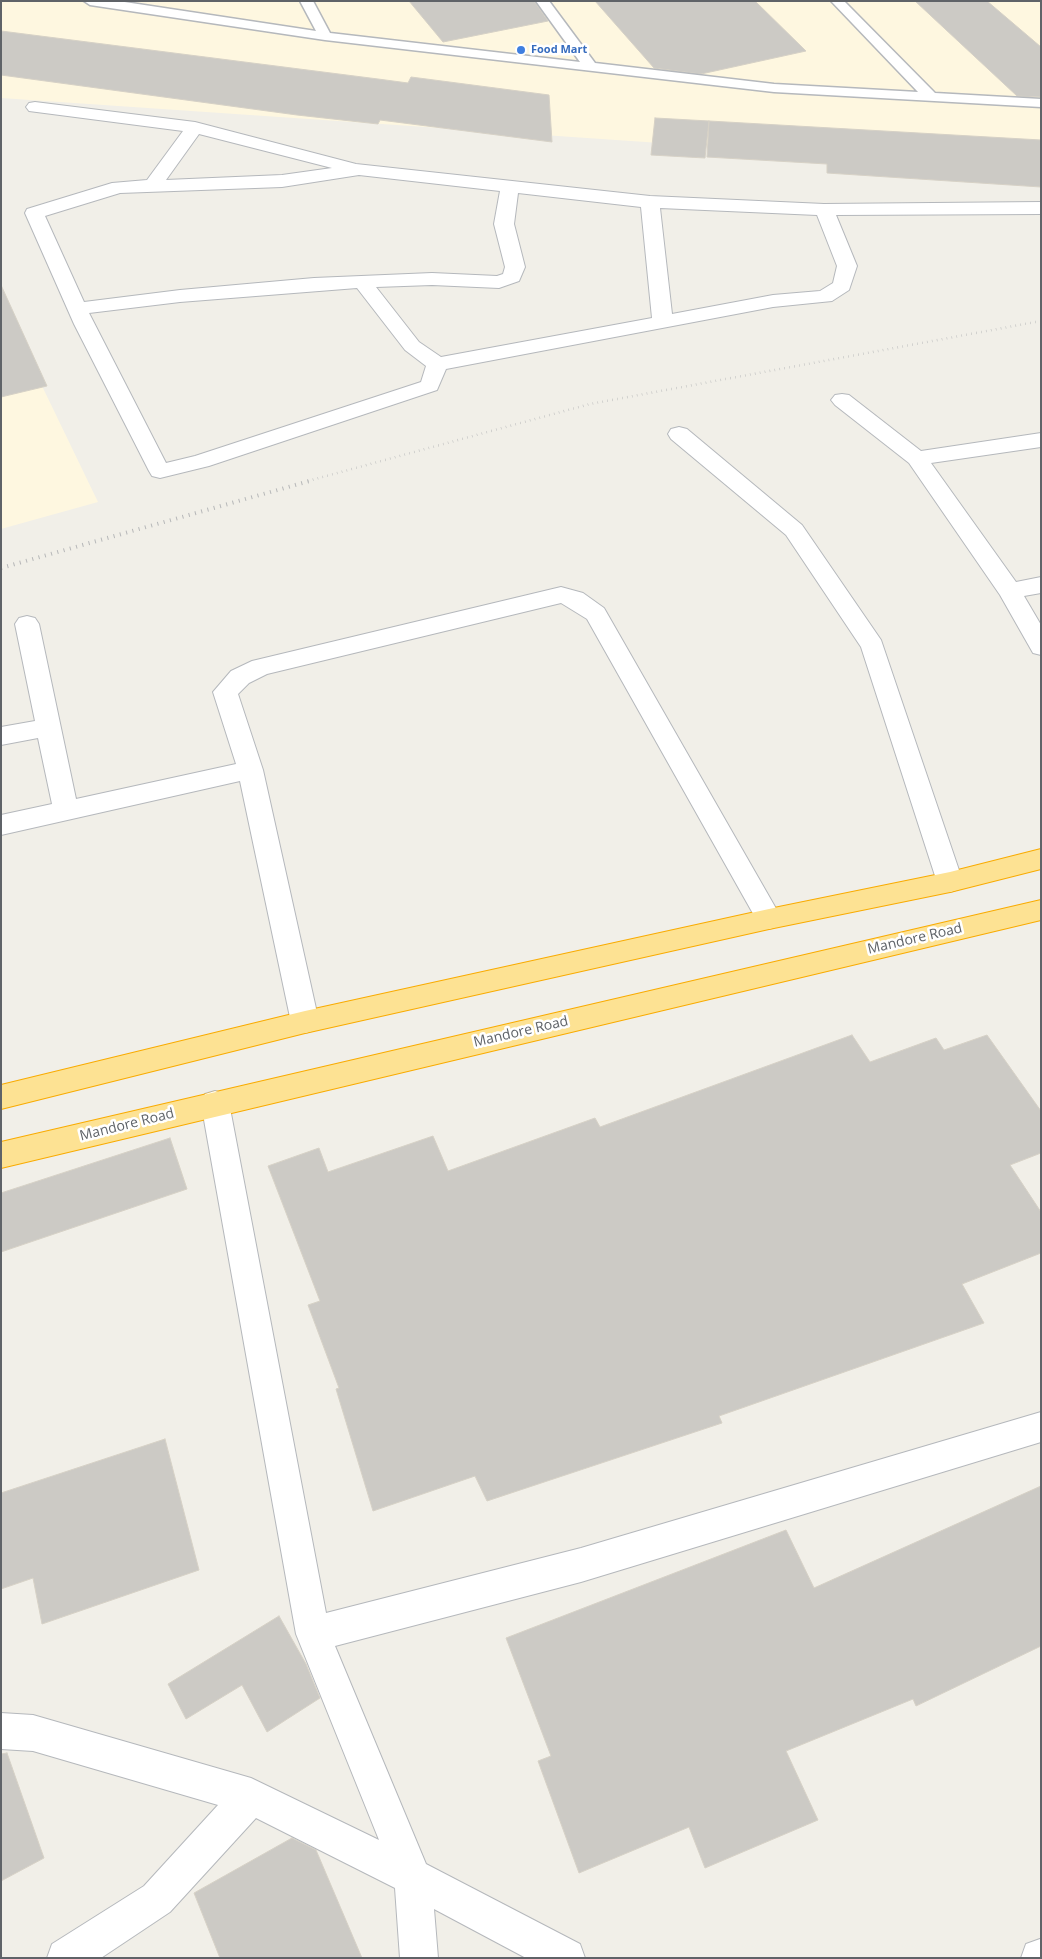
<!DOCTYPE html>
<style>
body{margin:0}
#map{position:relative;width:1042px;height:1959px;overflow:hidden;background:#f1efe8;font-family:"Open Sans",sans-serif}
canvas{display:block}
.frame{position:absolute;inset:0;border:2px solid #5f6368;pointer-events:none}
</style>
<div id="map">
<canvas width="1042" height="1959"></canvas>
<div class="frame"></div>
</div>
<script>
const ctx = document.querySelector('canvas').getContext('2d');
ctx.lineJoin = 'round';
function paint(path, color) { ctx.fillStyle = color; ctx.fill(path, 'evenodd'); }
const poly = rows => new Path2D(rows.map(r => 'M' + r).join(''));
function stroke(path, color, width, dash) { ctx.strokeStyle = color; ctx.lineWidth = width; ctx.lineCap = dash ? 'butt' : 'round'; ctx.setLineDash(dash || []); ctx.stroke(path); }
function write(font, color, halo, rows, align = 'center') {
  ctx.font = font + ' "Open Sans",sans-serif'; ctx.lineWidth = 5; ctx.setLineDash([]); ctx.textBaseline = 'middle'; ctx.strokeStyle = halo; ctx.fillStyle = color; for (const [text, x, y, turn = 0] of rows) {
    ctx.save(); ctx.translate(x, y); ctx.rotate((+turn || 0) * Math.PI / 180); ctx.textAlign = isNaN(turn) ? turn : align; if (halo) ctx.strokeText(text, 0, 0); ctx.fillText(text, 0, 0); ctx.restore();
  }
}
paint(poly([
 [1,1,1041,1,1041,169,1,98],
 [1,301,98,502,1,529]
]), '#fef7e0');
const building = poly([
 [409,1,534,1,548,21,443,42,409,1],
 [595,1,755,1,806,51,701,74,654,68,595,1],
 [915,1,987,1,1041,47,1041,97,1017,96,915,1],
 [1,31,378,79,408,83,411,77,549,95,552,142,380,120,378,124,297,115,1,75,1,31],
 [655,118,709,121,705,158,651,155,655,118],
 [709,121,1041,140,1041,187,827,173,827,164,707,157,709,121],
 [1,285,47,386,1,397,1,285],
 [852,1035,870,1062,936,1038,944,1050,987,1035,1041,1111,1041,1153,1010,1165,1041,1212,1041,1253,962,1284,984,1323,719,1416,722,1423,487,1501,475,1476,373,1511,336,1389,339,1388,308,1305,320,1301,268,1166,319,1148,328,1172,433,1136,448,1171,595,1118,600,1127,852,1035],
 [170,1138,187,1189,1,1252,1,1193,170,1138],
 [165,1439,199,1570,42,1624,33,1578,1,1589,1,1493,165,1439],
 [1041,1486,1041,1646,916,1706,913,1699,786,1751,818,1820,705,1868,689,1827,579,1873,538,1761,551,1756,506,1638,786,1530,814,1588,1041,1486],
 [279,1616,306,1664,320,1698,267,1732,242,1685,186,1719,168,1684,279,1616],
 [7,1753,44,1858,1,1881,1,1754,7,1753],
 [292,1838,316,1850,362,1958,220,1958,194,1893,292,1838]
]);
paint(building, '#cccac5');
stroke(building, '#d6d1c6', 1);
const lane = poly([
 [84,1,118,1,316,31,300,1,313,1,330,33,580,62,536,1,549,1,595,63,774,84,918,92,831,1,844,1,935,93,1041,99,1041,107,774,92,325,40,90,5,84,1]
]);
const street = poly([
 [35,102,195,122,356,164,650,196,824,204,1041,202,1041,214,836,215,857,266,849,290,832,301,773,307,446,369,437,390,209,466,160,478,152,476,149,471,74,324,25,213,27,209,112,183,147,180,183,131,29,111,26,107,29,103,35,102],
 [199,134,332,168,282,175,166,180,199,134],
 [359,175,500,191,494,224,505,267,503,274,497,276,432,273,314,278,180,290,84,302,45,216,120,193,282,187,359,175],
 [518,193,641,207,652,318,441,357,419,342,376,287,432,285,499,288,519,281,525,267,514,224,518,193],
 [660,208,817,215,837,266,833,283,820,291,773,295,672,314,660,208],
 [357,288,405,350,426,366,421,382,195,456,166,463,89,313,180,302,357,288],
 [842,394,849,395,921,451,1041,433,1041,447,931,463,1016,582,1041,577,1041,593,1024,596,1041,625,1041,655,1033,653,1000,595,909,463,835,405,831,400,835,395,842,394],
 [679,427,687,429,802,525,881,640,963,882,959,889,950,892,941,889,937,882,861,647,786,535,671,439,668,434,671,429,679,427],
 [561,587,583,593,604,608,778,912,782,919,778,926,769,929,760,926,587,619,561,603,267,674,249,683,238,694,263,770,319,1022,315,1030,305,1033,295,1030,291,1022,240,781,1,835,1,815,52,804,38,738,1,745,1,727,35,721,15,624,19,618,27,616,35,618,39,624,76,799,236,764,213,692,231,671,252,661,561,587],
 [215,1091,225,1094,229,1103,326,1613,581,1548,1041,1412,1041,1442,581,1582,335,1646,426,1864,580,1944,585,1958,526,1958,434,1909,438,1958,400,1958,395,1888,256,1818,170,1912,101,1958,47,1958,52,1944,144,1886,218,1805,33,1751,1,1749,1,1713,33,1715,251,1778,379,1840,296,1634,201,1103,205,1094,215,1091],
 [1040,1939,1041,1958,1021,1958,1026,1944,1040,1939]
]);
const highway = poly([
 [1041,849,1041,869,950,892,769,929,305,1033,1,1109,1,1085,305,1011,769,909,950,872,1041,849],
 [1041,900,1041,920,1,1168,1,1142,1041,900]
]);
stroke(lane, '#b5b8bc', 3);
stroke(street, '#b5b8bc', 2);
stroke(highway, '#f9ab00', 2);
paint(lane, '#fff');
paint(street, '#fff');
paint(highway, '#fde293');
stroke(poly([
 [308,481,590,404,1041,321]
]), '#b6b7b8', 2.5, [0.5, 4.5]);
stroke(poly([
 [1,568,313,480]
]), '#b6b7b8', 4, [1, 5.5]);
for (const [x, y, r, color] of [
 [521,50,5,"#3f7fe0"]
]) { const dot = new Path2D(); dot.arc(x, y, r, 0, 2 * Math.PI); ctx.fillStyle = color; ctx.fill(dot); stroke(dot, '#fff', 2); }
write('bold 11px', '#366cbe', '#fff', [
 ["Food Mart",531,50]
], 'left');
write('14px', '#5f6368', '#fff', [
 ["Mandore Road",915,939,-13],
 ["Mandore Road",521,1032,-13],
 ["Mandore Road",127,1125,-14]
]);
</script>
